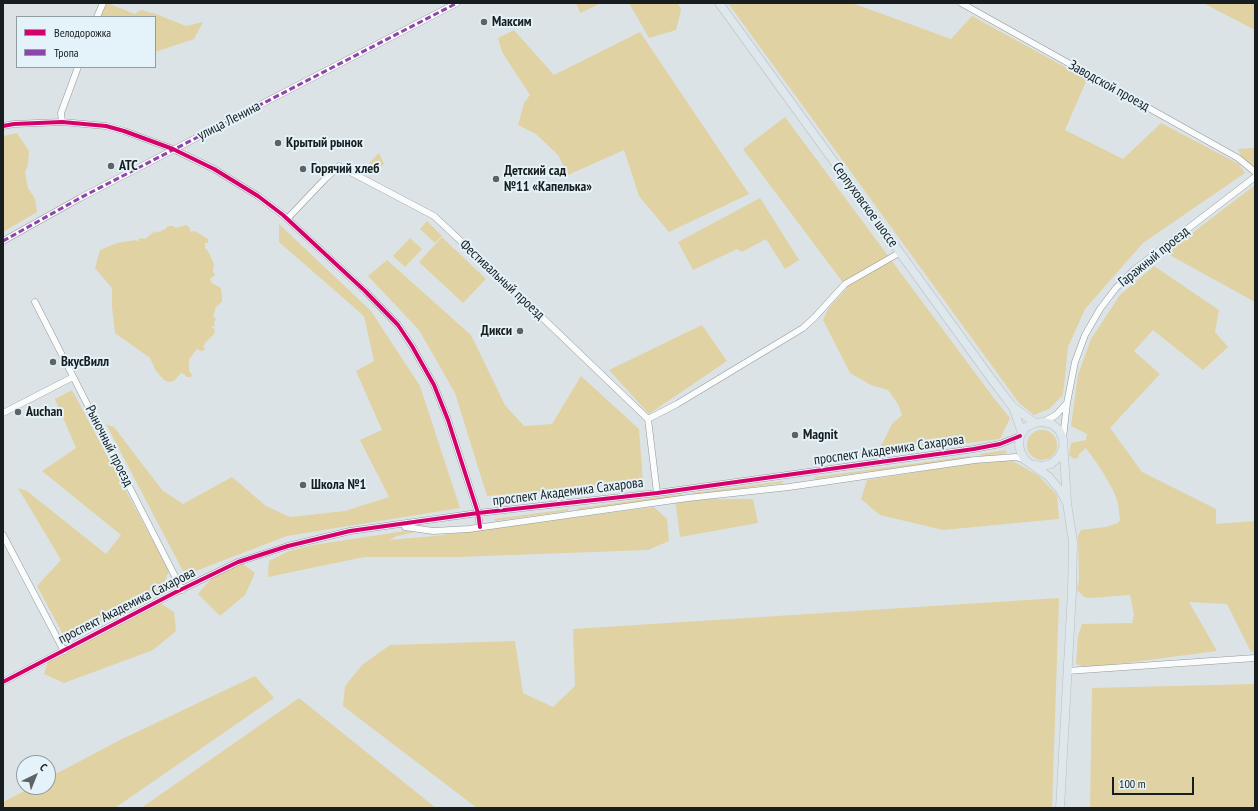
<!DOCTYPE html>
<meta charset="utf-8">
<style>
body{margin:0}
#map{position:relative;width:1258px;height:811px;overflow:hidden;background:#dce3e6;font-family:"PT Sans Narrow",sans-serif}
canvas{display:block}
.frame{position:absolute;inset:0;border:4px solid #181e20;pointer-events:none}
.legend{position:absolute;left:16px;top:16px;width:140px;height:52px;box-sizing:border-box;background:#e4f2f9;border:1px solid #929da2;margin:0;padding:5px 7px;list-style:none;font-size:12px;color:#181e20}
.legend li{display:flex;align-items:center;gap:8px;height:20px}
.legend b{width:20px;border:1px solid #929da2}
.north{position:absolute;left:16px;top:755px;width:40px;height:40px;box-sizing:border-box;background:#e4f2f9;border:1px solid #929da2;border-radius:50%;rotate:43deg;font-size:11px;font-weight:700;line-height:16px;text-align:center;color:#181e20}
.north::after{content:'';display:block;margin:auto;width:14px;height:18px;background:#5d6365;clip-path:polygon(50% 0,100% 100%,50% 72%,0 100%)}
.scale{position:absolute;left:1112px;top:777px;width:82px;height:18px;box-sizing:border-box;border:2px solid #181e20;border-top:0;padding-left:5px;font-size:12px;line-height:14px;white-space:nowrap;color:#181e20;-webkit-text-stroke:3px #e4f2f9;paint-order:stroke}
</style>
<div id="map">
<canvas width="1258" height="811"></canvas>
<div class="frame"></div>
<ul class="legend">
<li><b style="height:5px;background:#d6006c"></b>Велодорожка</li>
<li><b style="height:5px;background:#8e44ad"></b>Тропа</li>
</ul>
<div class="north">С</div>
<div class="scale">100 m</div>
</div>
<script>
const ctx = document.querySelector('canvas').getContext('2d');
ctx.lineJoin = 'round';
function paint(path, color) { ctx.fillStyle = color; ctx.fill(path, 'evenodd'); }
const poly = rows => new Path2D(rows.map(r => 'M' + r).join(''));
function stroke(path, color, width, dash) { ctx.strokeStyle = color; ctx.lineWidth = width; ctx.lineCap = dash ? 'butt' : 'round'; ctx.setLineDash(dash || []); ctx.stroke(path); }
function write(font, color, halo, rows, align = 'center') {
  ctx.font = font + ' "PT Sans Narrow",sans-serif'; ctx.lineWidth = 4; ctx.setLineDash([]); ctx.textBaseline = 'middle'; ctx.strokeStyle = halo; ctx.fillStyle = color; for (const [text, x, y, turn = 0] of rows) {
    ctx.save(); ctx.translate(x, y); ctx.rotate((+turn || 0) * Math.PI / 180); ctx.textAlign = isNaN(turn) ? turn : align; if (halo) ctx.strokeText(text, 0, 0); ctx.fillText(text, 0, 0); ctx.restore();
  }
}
paint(poly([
 [107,3,135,14,141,10,156,14,186,26,203,22,194,39,155,52,155,17,100,17],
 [576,3,601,3,580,13],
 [629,3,678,3,681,10,676,30,649,38],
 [728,3,852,3,951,39,972,16,1087,79,1065,130,1123,159,1161,123,1239,164,1245,173,1143,243,1085,309,1068,347,1063,395,1049,409,1034,415,1019,403],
 [1203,3,1255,3,1255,30],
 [514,30,554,75,640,32,749,194,669,232,639,196,624,150,568,175,558,155,536,134,518,125,524,103,530,95,502,52,498,38],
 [785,117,993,397,1010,418,1000,439,891,452,881,446,892,424,902,415,898,404,888,390,871,385,850,373,823,320,828,309,847,288,743,149],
 [17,133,29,151,28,164,25,173,28,188,35,199,37,212,3,232,3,136],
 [1255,148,1255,167,1243,161,1238,149],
 [379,153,384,164,377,169,369,163],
 [1255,185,1255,302,1166,253],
 [760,198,799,260,785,269,766,239,742,252,737,249,693,270,678,242],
 [427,221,442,236,435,243,420,229],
 [279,224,371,311,420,386,460,508,287,536,185,575,106,424,114,427,162,490,183,504,232,477,266,506,290,517,345,511,389,497,360,440,382,430,356,371,374,361,364,316,279,242],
 [186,225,189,227,191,232,195,231,208,239,208,243,205,243,205,248,208,251,214,264,213,272,215,275,210,279,212,283,221,288,222,297,222,302,216,307,213,317,216,318,214,323,215,326,211,326,215,330,214,334,205,343,203,347,205,348,204,350,201,351,197,349,189,359,189,371,192,375,191,377,187,377,184,374,181,373,174,381,169,382,164,380,156,371,150,358,115,333,112,307,112,288,95,268,100,250,117,243,136,240,138,242,139,239,142,238,145,239,155,231,155,233,160,231,160,233,162,230,164,230,167,227,170,226,173,226,176,228],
 [442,237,486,279,463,303,419,262],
 [410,238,422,249,405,267,393,256],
 [387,260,471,335,505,405,524,426,552,424,581,376,639,429,643,483,487,496,455,393,419,330,368,276],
 [1154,266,1219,310,1215,332,1228,347,1203,370,1153,330,1134,351,1160,374,1110,428,1142,472,1216,509,1216,524,1255,521,1255,652,1251,652,1227,604,1189,602,1217,651,1088,668,1076,664,1078,636,1082,624,1132,623,1134,615,1130,595,1090,598,1084,597,1077,590,1079,580,1078,536,1081,530,1106,527,1118,523,1120,520,1118,503,1113,490,1101,469,1086,448,1078,455,1079,457,1074,459,1069,455,1071,443,1086,440,1087,434,1071,426,1078,375,1091,339,1120,295],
 [702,325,727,361,649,414,609,370],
 [72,390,169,571,160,592,66,640,37,586,61,560,18,488,27,491,106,554,121,535,42,471,76,448,55,399],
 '1027 445a15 15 0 1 1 30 0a15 15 0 1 1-30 0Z',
 [1006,450,1007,453,981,457,980,454],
 [970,456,970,458,815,479,815,477],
 [1011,460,1039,476,1057,495,1059,519,943,530,880,515,861,499,867,480,981,462],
 [783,481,783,483,692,495,692,493],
 [682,494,683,496,578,510,578,508],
 [675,499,753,499,758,523,680,537],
 [654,507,667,519,669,541,648,550,457,557,364,557,268,577,269,561,289,551,313,545,405,531,415,532,397,536,389,540,435,536],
 [568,509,568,511,495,521,494,519],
 [242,563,255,573,245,595,220,616,198,594,217,572],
 [1059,598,1052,808,477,808,343,706,345,686,362,665,390,645,515,641,523,693,553,707,575,686,573,629],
 [160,603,174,612,176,631,153,650,64,683,44,674,48,661],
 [255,676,274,698,115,808,3,808,3,802,32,787,48,787,48,778,120,740],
 [1255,684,1255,808,1090,808,1092,688],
 [299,698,436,808,141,808]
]), '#e0d2a2');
const minor = poly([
 [961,3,1238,158,1255,172],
 [97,17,103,3],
 [62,122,61,113,78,67],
 [3,126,14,124,62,122,106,126,124,131,173,149,214,169,258,196,283,215,365,291,398,325,412,346,434,385,448,420,478,513,480,527],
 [287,219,326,178,339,166,434,216,527,303,648,419,657,493],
 [3,241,80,198,457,3],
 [35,302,182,590],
 [3,413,73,377],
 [648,419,677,404,803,328,814,318,845,284,899,253],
 [1043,422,1056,415,1067,403],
 [1063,438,1067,403,1075,362,1085,335,1100,309,1116,288,1134,270,1255,177],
 [405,527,433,531,469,529,688,498,789,487,975,460,1016,457,1025,460],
 [3,535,64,651],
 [1067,671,1255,658],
 [3,682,176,592,238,562,288,546,350,531,478,513,657,493,974,449,1000,444,1020,436]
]);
const major = poly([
 [719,3,990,377,1012,406,1035,423],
 [1013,407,1022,433],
 [1035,465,1043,466,1051,464,1059,457,1063,448],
 [1060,808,1072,592,1073,542,1067,503,1063,439,1059,430,1052,424,1043,422,1035,423,1026,427,1020,436,1019,445,1021,453,1025,460,1048,476,1060,490,1067,503]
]);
stroke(minor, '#93989b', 7);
stroke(major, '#bbbfc1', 9);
stroke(minor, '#fafbfb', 6);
stroke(major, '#dee7eb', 8);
stroke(poly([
 [3,241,80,198,457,3]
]), '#8e44ad', 3, [6, 3]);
stroke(poly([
 [3,126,14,124,62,122,106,126,124,131,173,149,214,169,258,196,283,215,365,291,398,325,412,346,434,385,448,420,478,513,480,527],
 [3,682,176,592,238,562,288,546,350,531,478,513,657,493,974,449,1000,444,1020,436]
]), '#d6006c', 4);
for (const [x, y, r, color] of [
 [484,22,4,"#5d6365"],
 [278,143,4,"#5d6365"],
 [111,166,4,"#5d6365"],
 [303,169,4,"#5d6365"],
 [496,179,4,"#5d6365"],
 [520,331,4,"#5d6365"],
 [53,362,4,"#5d6365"],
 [18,412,4,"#5d6365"],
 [795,435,4,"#5d6365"],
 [303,485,4,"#5d6365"]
]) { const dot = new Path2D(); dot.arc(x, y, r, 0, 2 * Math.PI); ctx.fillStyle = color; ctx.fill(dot); stroke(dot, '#e4f2f9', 1.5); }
write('bold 14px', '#181e20', '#e4f2f9', [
 ["Максим",492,22],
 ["Крытый рынок",286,143],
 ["АТС",119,166],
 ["Горячий хлеб",311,169],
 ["Детский сад",504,171],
 ["№11 «Капелька»",504,187],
 ["Дикси",512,331,"right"],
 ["ВкусВилл",61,362],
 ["Auchan",26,412],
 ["Magnit",803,435],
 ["Школа №1",311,485]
], 'left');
write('14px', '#181e20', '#e4f2f9', [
 ["Заводской проезд",1109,86,29],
 ["улица Ленина",229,121,-27],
 ["Серпуховское шоссе",865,205,54],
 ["Гаражный проезд",1154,257,-39],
 ["Фестивальный проезд",502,280,43],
 ["Рыночный проезд",109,446,63],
 ["проспект Академика Сахарова",889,450,-8],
 ["проспект Академика Сахарова",568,492,-7],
 ["проспект Академика Сахарова",127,606,-27]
]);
</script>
